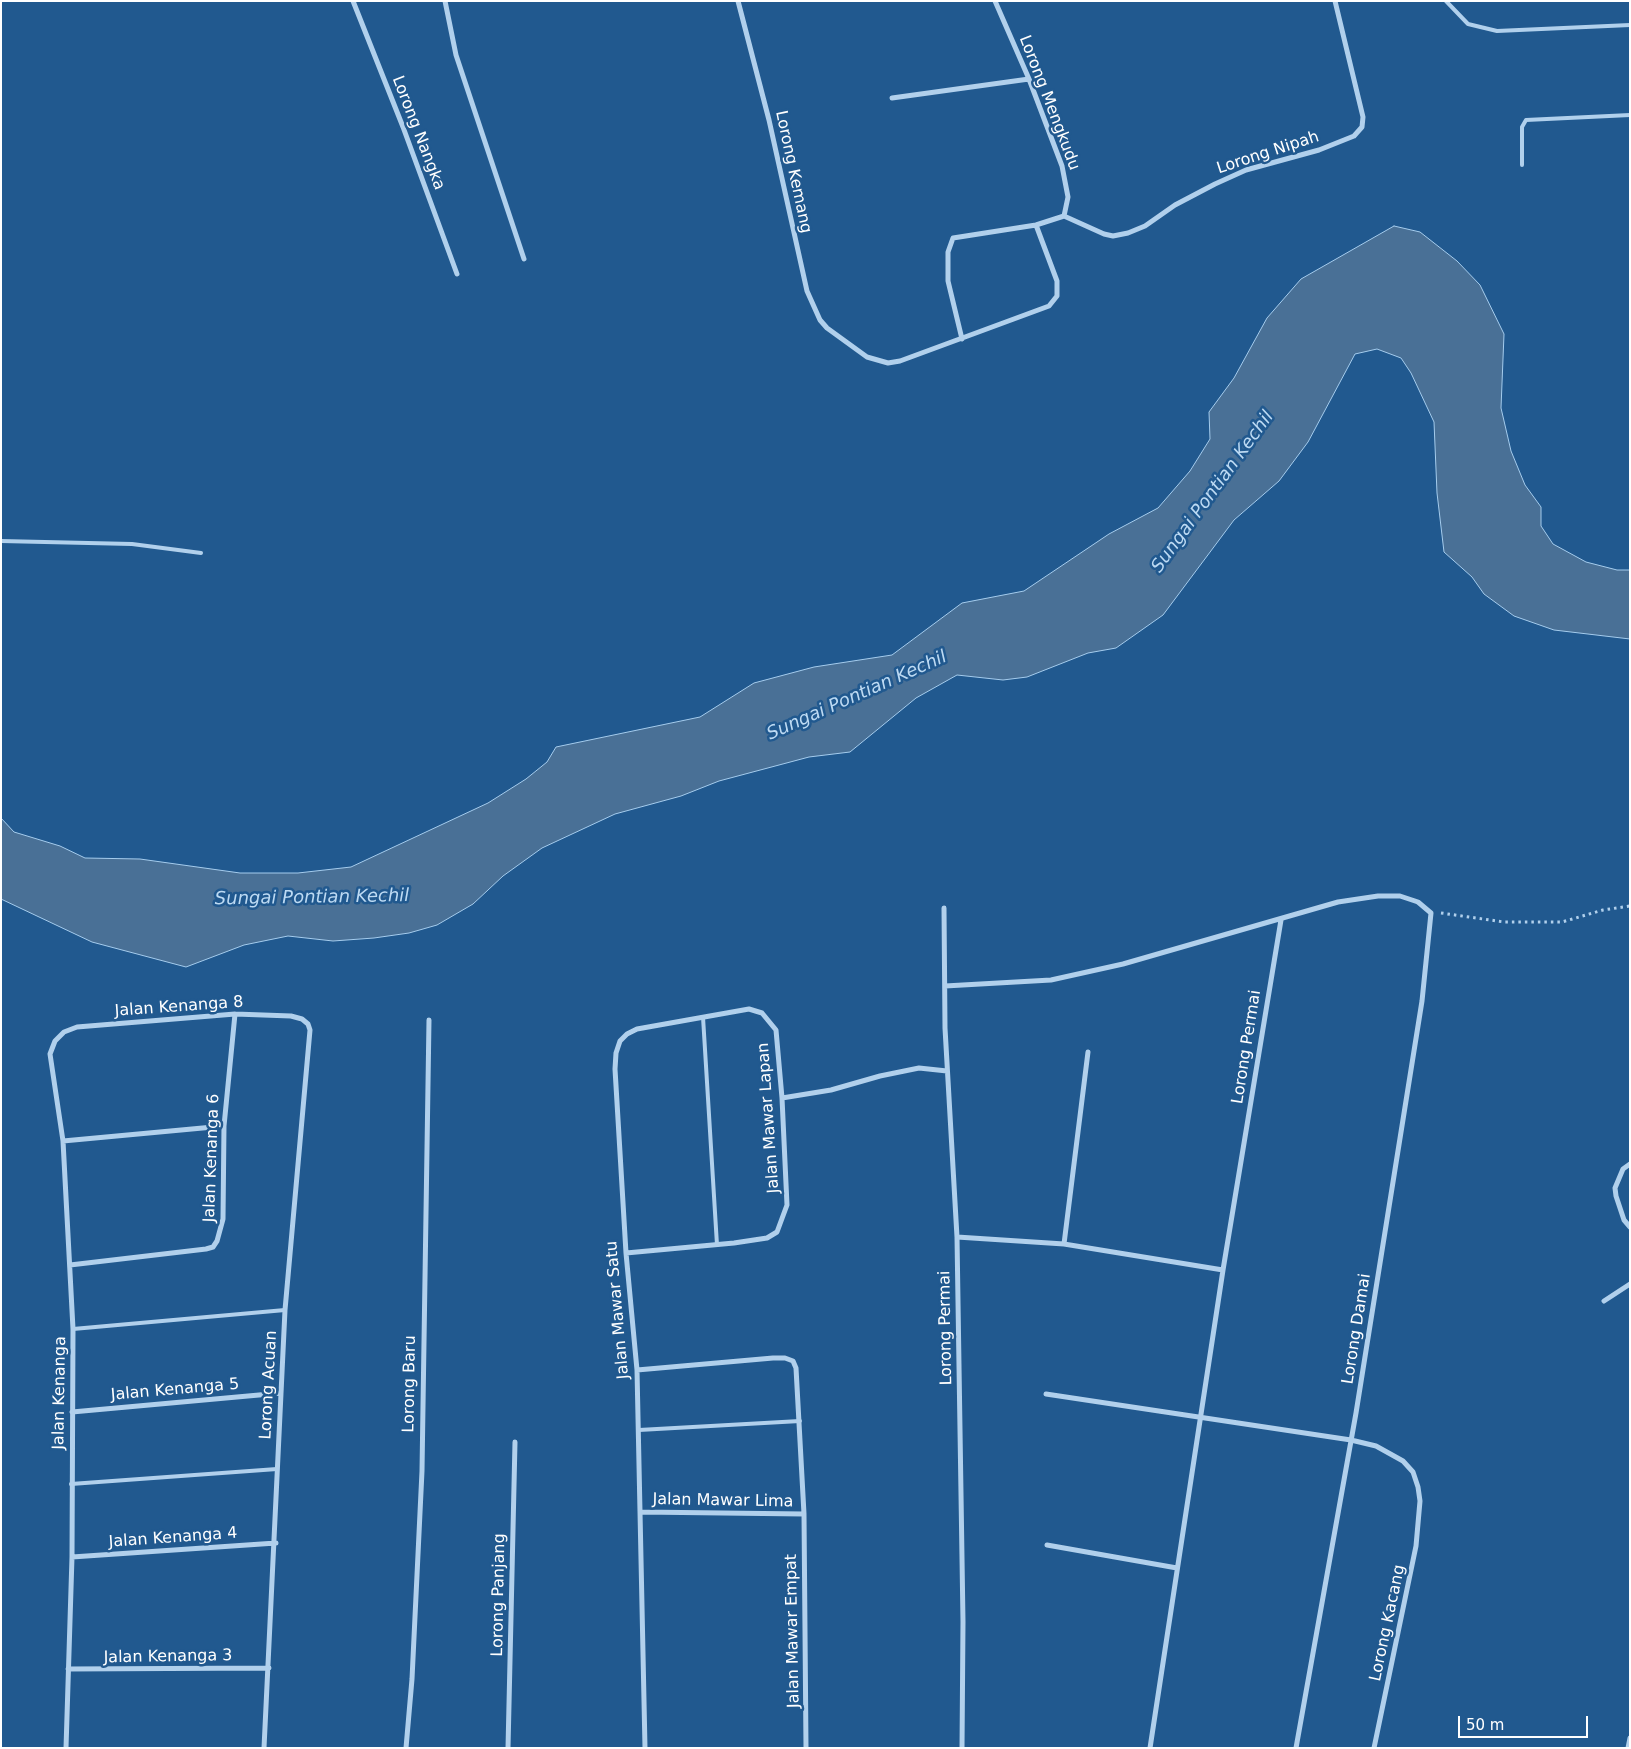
<!DOCTYPE html>
<style>
body{margin:0}
#map{position:relative;width:1631px;height:1749px;overflow:hidden;background:#21598f;font-family:"DejaVu Sans",sans-serif}
canvas{display:block}
.frame{position:absolute;inset:0;border:2px solid #fff;pointer-events:none}
.scale{position:absolute;left:1458px;top:1716px;width:130px;height:22px;box-sizing:border-box;border:2px solid #fff;border-top:0;padding-left:6px;font-size:15px;line-height:18px;white-space:nowrap;color:#fff;-webkit-text-stroke:4px #21598f;paint-order:stroke}
</style>
<div id="map">
<canvas width="1631" height="1749"></canvas>
<div class="frame"></div>
<div class="scale">50 m</div>
</div>
<script>
const ctx = document.querySelector('canvas').getContext('2d');
ctx.lineJoin = 'round';
function paint(path, color) { ctx.fillStyle = color; ctx.fill(path, 'evenodd'); }
const poly = rows => new Path2D(rows.map(r => 'M' + r).join(''));
function stroke(path, color, width, dash) { ctx.strokeStyle = color; ctx.lineWidth = width; ctx.lineCap = dash ? 'butt' : 'round'; ctx.setLineDash(dash || []); ctx.stroke(path); }
function write(font, color, halo, rows, align = 'center') {
  ctx.font = font + ' "DejaVu Sans",sans-serif'; ctx.lineWidth = 5; ctx.setLineDash([]); ctx.textBaseline = 'middle'; ctx.strokeStyle = halo; ctx.fillStyle = color; for (const [text, x, y, turn = 0] of rows) {
    ctx.save(); ctx.translate(x, y); ctx.rotate((+turn || 0) * Math.PI / 180); ctx.textAlign = isNaN(turn) ? turn : align; if (halo) ctx.strokeText(text, 0, 0); ctx.fillText(text, 0, 0); ctx.restore();
  }
}
const water = poly([
 [1394,226,1420,232,1457,261,1480,285,1504,334,1501,408,1511,451,1525,485,1541,507,1541,526,1553,544,1586,562,1617,570,1630,570,1630,639,1554,630,1514,616,1484,594,1472,577,1444,552,1437,493,1434,422,1411,373,1401,358,1377,349,1355,354,1308,442,1279,481,1234,520,1163,615,1116,648,1088,653,1027,677,1003,680,957,675,916,698,850,752,809,757,719,781,681,796,615,814,542,848,503,876,473,904,437,925,409,933,374,938,333,941,288,936,244,945,186,967,92,942,1,899,1,818,14,832,60,846,85,858,140,859,240,873,298,873,351,867,488,803,526,779,547,762,556,747,700,717,754,683,814,667,892,655,962,603,1024,591,1109,534,1158,508,1190,471,1210,439,1209,412,1234,378,1267,318,1301,279,1394,226]
]);
paint(water, '#497096');
stroke(water, '#a5cced', 1);
stroke(poly([
 [1441,913,1504,922,1562,922,1603,910,1630,906]
]), '#b1d0ec', 3, [2.5, 4]);
stroke(poly([
 [1446,1,1468,24,1497,31,1630,25],
 [1522,165,1522,127,1526,120,1630,115],
 [1,541,132,544,201,553],
 [703,1017,717,1245],
 [73,1329,285,1310],
 [639,1430,800,1421],
 [71,1484,277,1469]
]), '#b1d0ec', 4);
stroke(poly([
 [353,1,403,127,457,274],
 [445,1,456,55,524,259],
 [738,1,769,120,807,291,820,320,827,328,867,357,888,363,900,361,1049,306,1057,296,1057,281,1036,225],
 [995,1,1029,79,1062,166,1068,197,1064,216],
 [892,98,1029,79],
 [1064,216,1104,234,1113,236,1128,233,1145,226,1175,205,1215,184,1246,170,1319,150,1354,136,1362,127,1363,117,1335,1],
 [962,339,948,281,948,252,953,238,1036,225,1064,216],
 [944,908,945,1028,957,1237,963,1622,962,1748],
 [945,986,1051,980,1123,964,1338,902,1378,896,1400,896,1418,902,1431,913,1422,1001,1356,1413,1296,1748],
 [782,1098,831,1090,880,1076,919,1068,947,1071],
 [63,1141,224,1126],
 [1630,1164,1623,1169,1615,1188,1616,1196,1624,1220,1630,1227],
 [957,1237,1064,1244,1223,1270],
 [1064,1244,1088,1052],
 [626,1253,734,1243,767,1238,777,1232,787,1205,782,1098,776,1030,762,1013,749,1009,637,1029,627,1034,620,1041,616,1053,615,1069,626,1253,637,1370,645,1748],
 [70,1265,206,1249,213,1247,217,1241,223,1219,224,1126,235,1014],
 [1604,1301,1630,1284],
 [637,1370,773,1358,785,1358,793,1361,796,1368,804,1514,806,1748],
 [1046,1394,1351,1440,1376,1446,1403,1461,1413,1472,1418,1487,1420,1501,1416,1546,1374,1748],
 [72,1412,281,1393],
 [641,1512,804,1514],
 [1047,1545,1177,1568],
 [72,1557,276,1543],
 [68,1669,269,1668],
 [66,1748,72,1557,73,1329,63,1141,50,1054,55,1041,64,1032,77,1027,235,1014,291,1016,302,1019,308,1024,310,1030,285,1310,264,1748],
 [406,1748,412,1679,422,1471,429,1020],
 [508,1748,515,1442],
 [1150,1748,1223,1270,1281,920],
 [1628,1748,1630,1738]
]), '#b1d0ec', 5);
write('16px', '#fff', '#21598f', [
 ["Lorong Mengkudu",1049,103,69],
 ["Lorong Nangka",418,133,69],
 ["Lorong Nipah",1268,153,-18],
 ["Lorong Kemang",793,172,78],
 ["Jalan Kenanga 8",179,1007,-4],
 ["Lorong Permai",1247,1047,-81],
 ["Jalan Mawar Lapan",769,1118,-94],
 ["Jalan Kenanga 6",212,1158,-88],
 ["Jalan Mawar Satu",618,1310,-95],
 ["Lorong Permai",946,1328,-91],
 ["Lorong Damai",1357,1329,-81],
 ["Lorong Baru",410,1384,-89],
 ["Lorong Acuan",269,1385,-87],
 ["Jalan Kenanga 5",175,1390,-5],
 ["Jalan Kenanga",60,1393,-89],
 ["Jalan Mawar Lima",723,1501,1],
 ["Jalan Kenanga 4",173,1538,-4],
 ["Lorong Panjang",499,1595,-89],
 ["Lorong Kacang",1388,1623,-78],
 ["Jalan Mawar Empat",793,1631,-91],
 ["Jalan Kenanga 3",168,1657,-1]
]);
write('italic 18px', '#bddaf3', '#21598f', [
 ["Sungai Pontian Kechil",1213,492,-54],
 ["Sungai Pontian Kechil",857,696,-24],
 ["Sungai Pontian Kechil",312,898,-1]
]);
</script>
